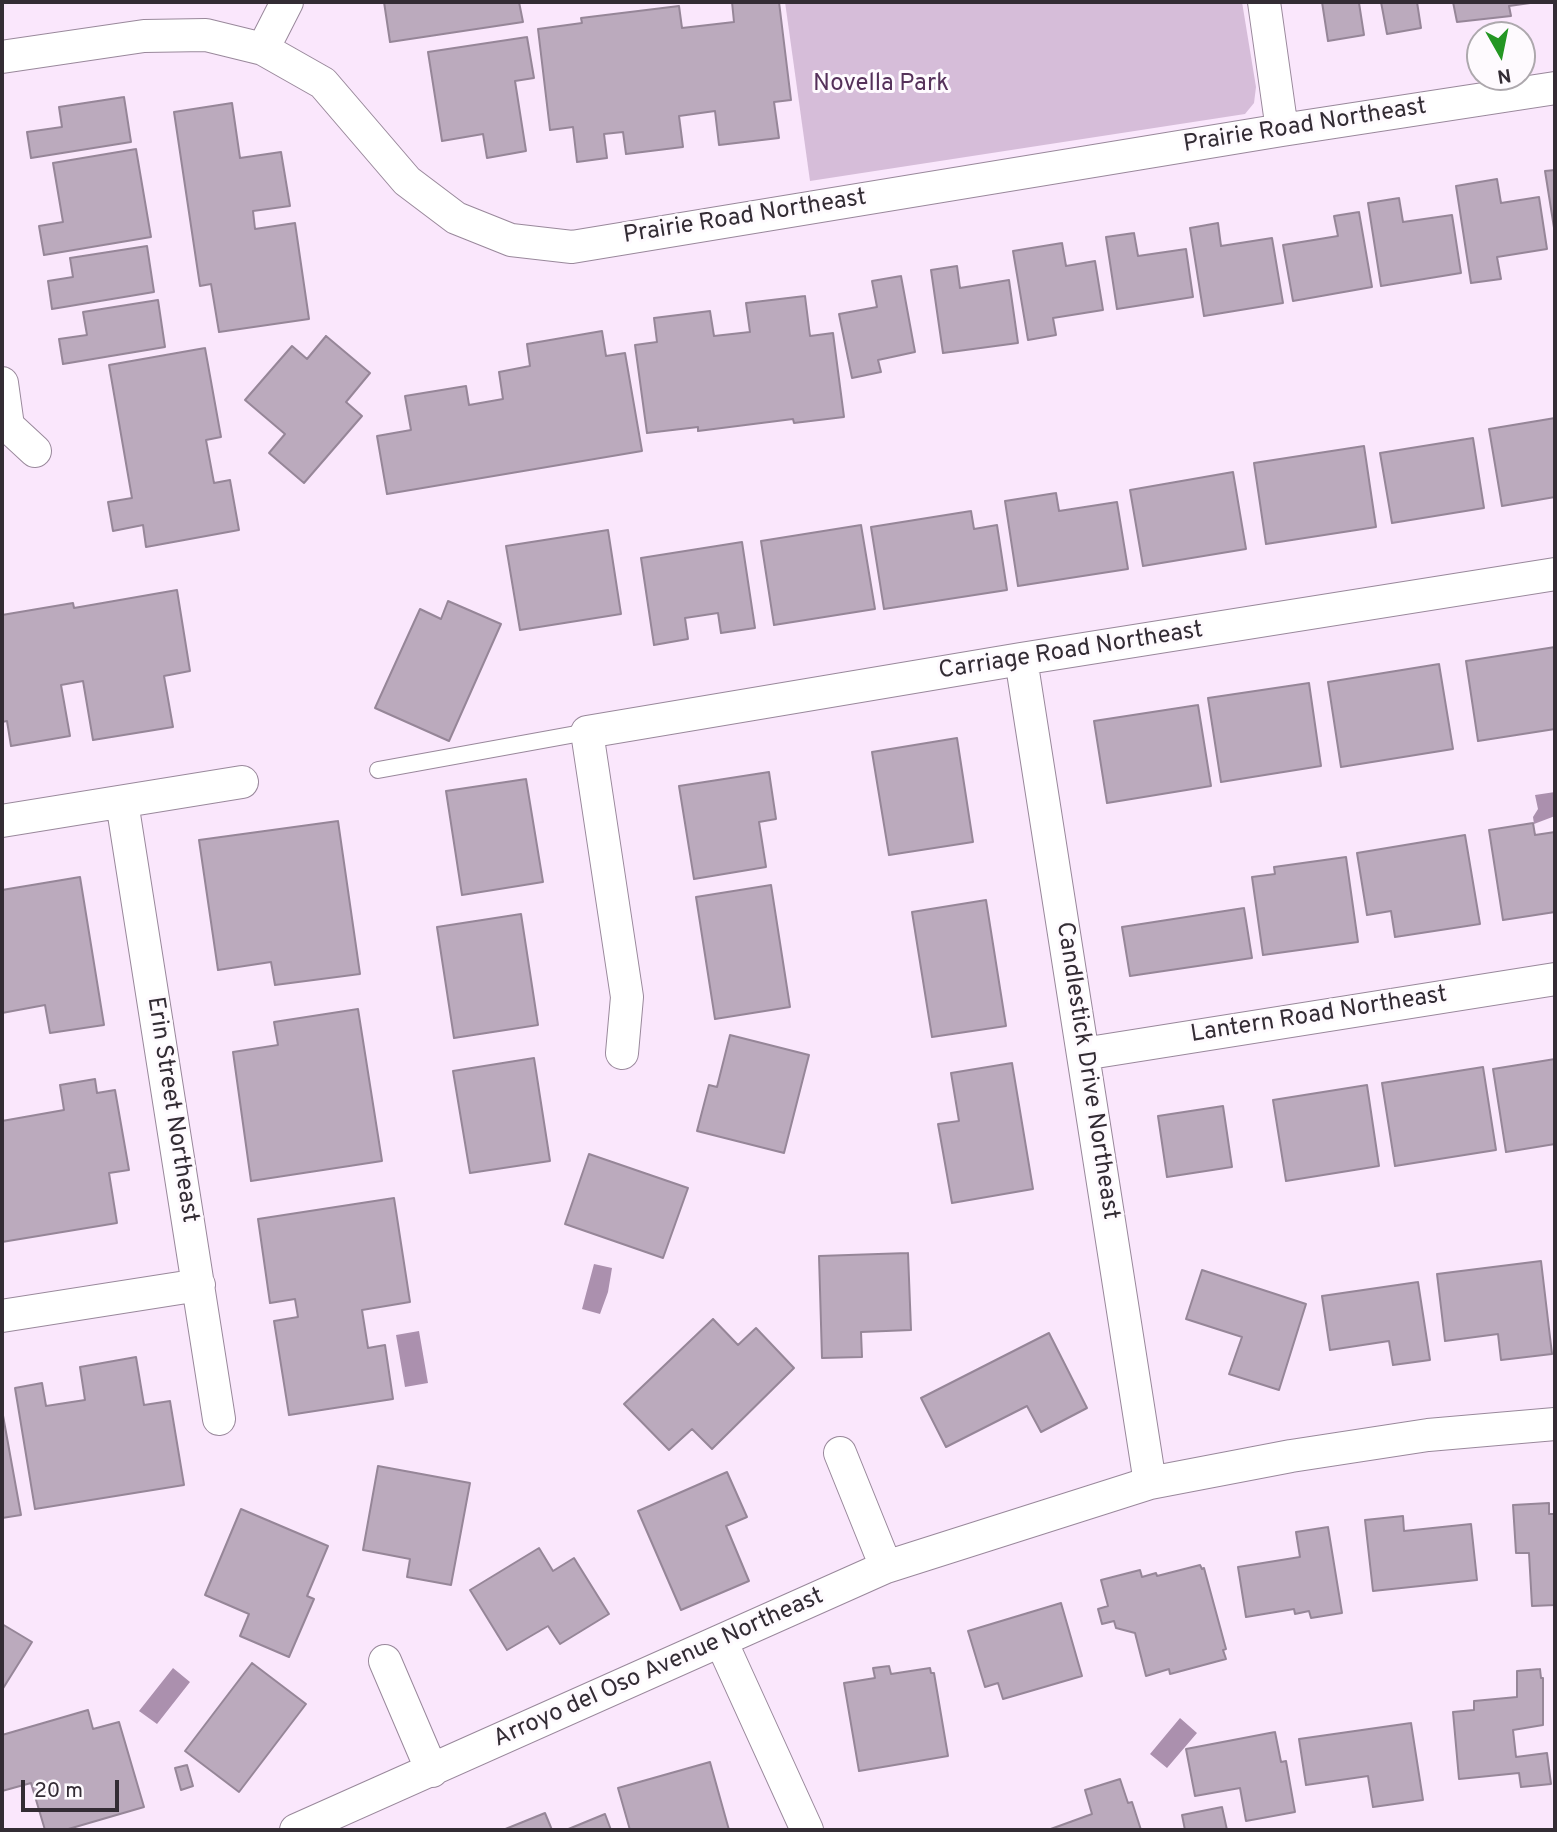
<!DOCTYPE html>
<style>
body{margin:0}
#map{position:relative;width:1557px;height:1832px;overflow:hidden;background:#fae7fc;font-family:Overpass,sans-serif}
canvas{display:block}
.frame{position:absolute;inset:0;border:4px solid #332c34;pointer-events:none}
.north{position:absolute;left:1466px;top:21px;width:70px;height:70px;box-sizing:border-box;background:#fefafe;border:2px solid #ada8ad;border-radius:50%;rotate:171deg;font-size:19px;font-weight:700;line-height:28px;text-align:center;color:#332c34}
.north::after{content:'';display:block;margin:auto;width:24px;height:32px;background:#249623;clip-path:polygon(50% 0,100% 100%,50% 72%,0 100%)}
.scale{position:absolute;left:21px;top:1780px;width:98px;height:32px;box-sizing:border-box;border:4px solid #332c34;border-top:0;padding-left:9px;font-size:21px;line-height:24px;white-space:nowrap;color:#332c34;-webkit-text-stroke:5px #fefafe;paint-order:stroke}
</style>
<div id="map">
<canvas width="1557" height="1832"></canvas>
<div class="frame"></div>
<div class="north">N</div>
<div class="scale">20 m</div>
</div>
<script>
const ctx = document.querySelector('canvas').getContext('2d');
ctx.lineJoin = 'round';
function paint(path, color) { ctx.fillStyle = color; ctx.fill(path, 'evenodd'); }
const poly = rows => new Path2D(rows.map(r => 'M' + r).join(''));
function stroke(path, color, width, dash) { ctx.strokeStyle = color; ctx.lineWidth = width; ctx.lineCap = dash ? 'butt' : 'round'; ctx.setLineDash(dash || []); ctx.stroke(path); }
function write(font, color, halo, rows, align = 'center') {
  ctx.font = font + ' Overpass,sans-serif'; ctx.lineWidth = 6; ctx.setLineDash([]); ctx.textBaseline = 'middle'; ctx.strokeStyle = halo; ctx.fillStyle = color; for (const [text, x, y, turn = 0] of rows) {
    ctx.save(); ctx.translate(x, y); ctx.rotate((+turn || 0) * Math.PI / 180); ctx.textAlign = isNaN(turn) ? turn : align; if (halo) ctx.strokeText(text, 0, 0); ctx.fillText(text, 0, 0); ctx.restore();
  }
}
paint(poly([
 [785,2,1242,2,1256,87,1254,103,1245,114,810,181]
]), '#d6bdd9');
paint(poly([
 [1555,792,1555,816,1534,824,1533,817,1538,809,1535,795],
 [594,1264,612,1268,608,1292,600,1314,582,1309],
 [419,1331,428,1383,405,1387,396,1335],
 [173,1668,190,1682,157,1724,139,1711],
 [1180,1718,1197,1733,1167,1768,1150,1754]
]), '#ab90ae');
const building = poly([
 [384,2,519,2,523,22,390,42,384,2],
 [732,2,779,2,791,100,774,102,779,138,719,145,715,111,679,116,683,147,626,154,623,132,604,134,607,158,577,162,573,127,550,130,538,29,582,23,581,18,679,6,682,28,734,22,732,2],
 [1322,2,1370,2,1359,3,1364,35,1328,41,1322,2],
 [1381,2,1417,2,1421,28,1387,34,1381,2],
 [1453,2,1537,2,1509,6,1511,16,1457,22,1453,2],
 [527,37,534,78,515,81,526,151,487,158,483,134,442,141,428,52,527,37],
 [124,97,131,142,31,158,27,132,62,127,59,107,124,97],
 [232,103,240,158,281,152,290,206,253,211,255,229,295,223,309,319,219,332,211,284,200,286,174,112,232,103],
 [136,149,151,237,44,255,39,226,63,222,53,163,136,149],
 [1555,170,1555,234,1545,171,1555,170],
 [1497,179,1501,203,1539,197,1547,249,1497,257,1501,279,1471,283,1456,186,1497,179],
 [1399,198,1403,222,1452,215,1461,273,1381,286,1368,203,1399,198],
 [1359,212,1372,287,1293,301,1283,245,1338,236,1334,216,1359,212],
 [1218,223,1221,246,1272,238,1283,303,1204,316,1190,228,1218,223],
 [1134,233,1138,256,1186,249,1193,297,1117,309,1106,237,1134,233],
 [1062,243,1066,266,1095,261,1103,310,1053,318,1056,335,1028,340,1013,251,1062,243],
 [147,246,154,292,52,309,48,281,73,277,70,258,147,246],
 [957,266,960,288,1009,280,1018,343,943,353,931,270,957,266],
 [901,276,915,352,878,360,881,372,852,378,839,314,877,307,872,281,901,276],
 [805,296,810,336,833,333,844,417,794,423,793,419,698,431,698,427,647,433,635,345,657,342,654,318,710,311,714,336,750,332,746,303,805,296],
 [158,300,165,347,63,364,59,339,87,335,83,312,158,300],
 [602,331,606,356,625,353,642,451,387,494,377,436,411,430,405,396,466,386,469,405,503,399,499,372,530,366,527,344,602,331],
 [326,336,370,373,346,402,362,416,304,483,269,453,285,434,245,400,292,346,307,359,326,336],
 [205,348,221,437,206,440,214,483,230,480,239,530,146,547,143,525,113,531,108,502,132,498,109,365,205,348],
 [1555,418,1555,497,1502,506,1489,429,1555,418],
 [1473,438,1484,508,1392,523,1380,453,1473,438],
 [1364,446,1376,527,1266,544,1254,463,1364,446],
 [1233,472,1246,549,1143,566,1130,490,1233,472],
 [1056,493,1059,511,1117,502,1128,569,1018,586,1005,501,1056,493],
 [971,511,974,529,997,525,1007,590,884,609,871,527,971,511],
 [861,525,875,609,774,625,761,541,861,525],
 [608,530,621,614,520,630,506,546,608,530],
 [742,542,755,628,721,633,718,613,685,618,688,639,654,645,641,558,742,542],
 [177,590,190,671,164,676,173,727,93,740,83,681,61,685,70,736,11,746,7,721,2,722,2,615,73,603,74,608,177,590],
 [448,601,501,624,449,741,375,708,420,609,441,619,448,601],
 [1555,647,1555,729,1478,741,1466,661,1555,647],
 [1439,664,1453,749,1341,767,1328,682,1439,664],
 [1309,683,1321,766,1221,782,1208,698,1309,683],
 [1198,705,1211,786,1107,803,1094,721,1198,705],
 [957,738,973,842,889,855,872,752,957,738],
 [769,772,776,819,759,822,766,867,694,879,679,786,769,772],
 [526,779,543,882,462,895,446,791,526,779],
 [338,821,360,974,275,985,271,962,218,970,199,840,338,821],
 [1533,823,1535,835,1555,832,1555,912,1503,920,1489,830,1533,823],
 [1465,835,1480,924,1395,937,1391,911,1367,915,1357,853,1465,835],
 [1346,857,1358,942,1263,955,1252,877,1275,874,1274,867,1346,857],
 [80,877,104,1025,50,1033,45,1005,2,1013,2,890,80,877],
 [771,885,790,1007,715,1019,696,897,771,885],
 [986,900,1006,1026,932,1037,912,912,986,900],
 [1244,908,1252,958,1130,976,1122,927,1244,908],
 [521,914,538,1025,454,1038,437,927,521,914],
 [358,1009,382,1161,251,1181,233,1052,278,1045,274,1022,358,1009],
 [730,1035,809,1055,784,1153,697,1131,709,1085,717,1087,730,1035],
 [534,1058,550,1161,470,1173,453,1071,534,1058],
 [1555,1059,1555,1144,1506,1152,1493,1069,1555,1059],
 [1012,1063,1033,1189,952,1203,938,1124,959,1121,951,1073,1012,1063],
 [1483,1067,1496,1150,1395,1166,1382,1083,1483,1067],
 [95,1079,97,1093,115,1090,129,1170,109,1173,117,1223,2,1242,2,1121,64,1110,60,1085,95,1079],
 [1367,1085,1379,1166,1286,1181,1273,1100,1367,1085],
 [1223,1106,1232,1167,1167,1177,1158,1116,1223,1106],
 [589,1154,688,1188,663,1258,565,1224,589,1154],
 [394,1198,410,1302,362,1310,368,1348,385,1345,393,1399,289,1415,274,1321,298,1317,295,1299,270,1303,258,1219,394,1198],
 [908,1253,911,1330,861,1332,862,1357,822,1358,819,1256,908,1253],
 [1541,1261,1552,1354,1501,1360,1498,1334,1445,1341,1437,1274,1541,1261],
 [1202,1270,1306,1304,1279,1390,1229,1374,1242,1337,1186,1319,1202,1270],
 [1418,1282,1430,1360,1393,1365,1389,1341,1330,1350,1322,1296,1418,1282],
 [713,1319,738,1345,756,1328,794,1368,712,1449,692,1429,669,1450,624,1404,713,1319],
 [1049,1333,1087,1408,1041,1432,1027,1406,946,1447,921,1398,1049,1333],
 [136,1357,144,1405,170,1401,184,1485,35,1509,15,1388,42,1383,46,1406,85,1400,80,1367,136,1357],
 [2,1410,21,1515,2,1518,2,1410],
 [378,1466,470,1483,451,1585,407,1577,410,1559,363,1550,378,1466],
 [727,1472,747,1517,726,1526,749,1581,681,1610,638,1511,727,1472],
 [1549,1503,1549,1514,1555,1514,1555,1605,1532,1606,1529,1553,1516,1553,1513,1505,1549,1503],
 [241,1509,328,1546,307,1596,314,1599,289,1657,240,1636,249,1614,205,1595,241,1509],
 [1403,1516,1404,1531,1471,1524,1477,1580,1373,1591,1365,1520,1403,1516],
 [1328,1527,1342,1613,1311,1618,1309,1611,1295,1614,1294,1609,1246,1617,1238,1567,1300,1557,1296,1532,1328,1527],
 [539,1548,553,1571,574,1558,609,1614,560,1644,548,1626,507,1650,470,1590,539,1548],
 [1200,1565,1202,1569,1204,1568,1226,1649,1223,1650,1226,1659,1170,1674,1169,1669,1146,1676,1135,1633,1116,1628,1114,1621,1102,1624,1098,1609,1108,1606,1101,1580,1140,1570,1142,1577,1156,1573,1157,1576,1200,1565],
 [1061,1603,1082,1676,1003,1699,998,1683,985,1687,968,1631,1061,1603],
 [2,1624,32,1642,2,1690,2,1624],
 [252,1663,306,1704,239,1792,185,1751,252,1663],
 [889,1666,891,1674,930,1668,931,1673,934,1673,948,1756,859,1771,844,1683,875,1678,873,1668,889,1666],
 [1540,1669,1541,1678,1543,1678,1543,1725,1513,1730,1516,1757,1547,1753,1551,1784,1521,1787,1519,1773,1459,1779,1453,1712,1474,1710,1474,1701,1517,1697,1517,1671,1540,1669],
 [88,1710,93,1729,119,1722,144,1807,65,1830,45,1830,31,1783,2,1791,2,1735,88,1710],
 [1411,1723,1423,1800,1373,1807,1368,1776,1306,1785,1299,1739,1411,1723],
 [1275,1732,1281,1762,1286,1761,1295,1812,1246,1821,1240,1788,1195,1796,1186,1749,1275,1732],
 [710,1762,729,1830,630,1830,618,1788,710,1762],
 [187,1765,193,1786,181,1790,175,1768,187,1765],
 [1120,1779,1128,1803,1132,1802,1141,1830,1048,1830,1092,1814,1085,1790,1120,1779],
 [1222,1807,1227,1830,1185,1830,1182,1815,1222,1807],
 [545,1813,552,1830,503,1830,545,1813],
 [605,1814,611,1830,566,1830,605,1814]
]);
paint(building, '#bbaabd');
stroke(building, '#968698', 2);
const service = poly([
 [378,770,587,732]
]);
const minor = poly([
 [1264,2,1282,130],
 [263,49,287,2],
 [2,57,144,36,206,35,263,49,323,83,407,181,456,218,511,240,572,247,1282,130,1555,88],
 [2,383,8,426,35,451],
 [1021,659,1150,1483],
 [122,802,219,1419],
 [2,821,242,782],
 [622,1053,627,997,587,732,1021,659,1555,574],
 [1083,1054,1555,979],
 [2,1316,199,1285],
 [840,1453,886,1567],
 [721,1641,807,1830],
 [385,1661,432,1771],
 [296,1830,886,1567,1150,1483,1291,1456,1428,1435,1555,1424]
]);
stroke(service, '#99889b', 18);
stroke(minor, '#99889b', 34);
stroke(service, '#fff', 16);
stroke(minor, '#fff', 32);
write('24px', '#55315a', '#fefafe', [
 ["Novella Park",881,85]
]);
write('24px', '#332c34', '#fefafe', [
 ["Prairie Road Northeast",1305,127,-9],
 ["Prairie Road Northeast",745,218,-9],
 ["Carriage Road Northeast",1071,652,-9],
 ["Lantern Road Northeast",1319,1016,-9],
 ["Candlestick Drive Northeast",1086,1071,81],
 ["Erin Street Northeast",171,1110,81],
 ["Arroyo del Oso Avenue Northeast",659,1669,-24]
]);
</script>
